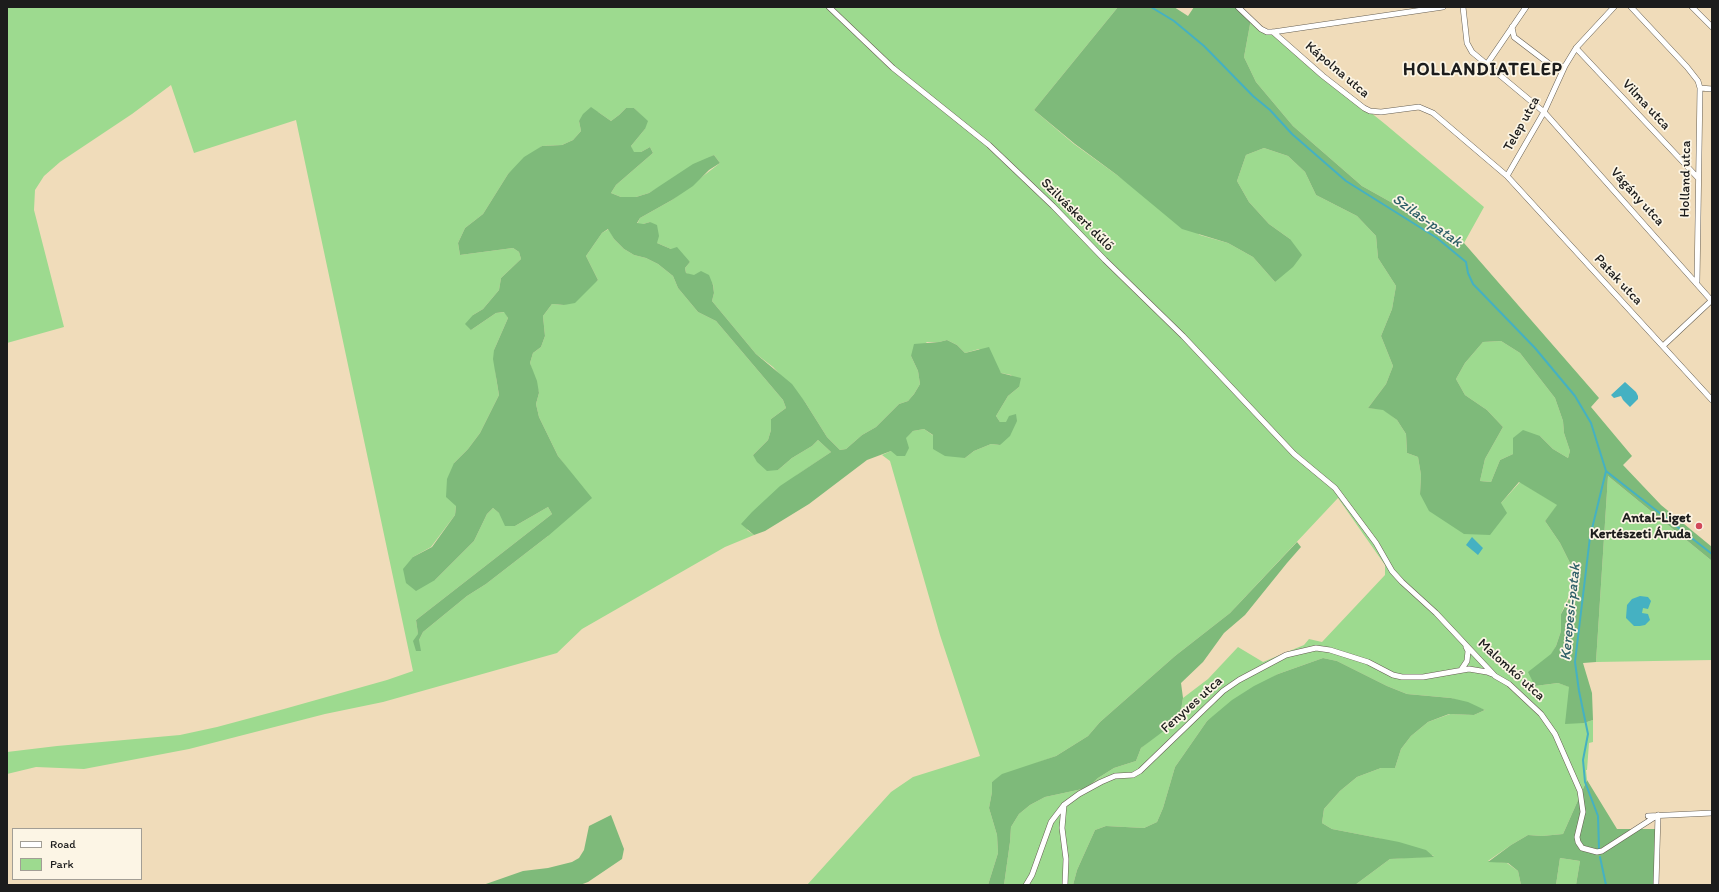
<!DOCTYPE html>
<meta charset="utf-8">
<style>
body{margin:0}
#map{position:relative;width:1719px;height:892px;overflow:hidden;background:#f0dcba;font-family:Itim,sans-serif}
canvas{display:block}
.frame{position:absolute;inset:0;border:8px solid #1c1c1c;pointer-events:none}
.legend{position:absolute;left:12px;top:828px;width:130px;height:52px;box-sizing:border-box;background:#fcf5e5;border:1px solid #a29e95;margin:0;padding:5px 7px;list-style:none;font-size:12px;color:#1c1c1c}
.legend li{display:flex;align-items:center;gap:8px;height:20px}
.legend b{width:20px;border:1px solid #a29e95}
</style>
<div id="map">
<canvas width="1719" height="892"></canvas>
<div class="frame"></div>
<ul class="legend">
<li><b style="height:5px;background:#fff"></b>Road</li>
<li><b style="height:11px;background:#9dda8f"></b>Park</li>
</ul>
</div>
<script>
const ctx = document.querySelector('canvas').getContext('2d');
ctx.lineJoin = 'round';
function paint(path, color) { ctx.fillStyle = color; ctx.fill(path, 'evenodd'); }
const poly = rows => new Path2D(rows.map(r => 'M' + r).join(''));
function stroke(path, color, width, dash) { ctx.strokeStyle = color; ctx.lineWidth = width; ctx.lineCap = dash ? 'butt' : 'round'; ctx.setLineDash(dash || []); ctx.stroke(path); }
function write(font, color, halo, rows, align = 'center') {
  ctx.font = font + ' Itim,sans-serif'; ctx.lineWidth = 3.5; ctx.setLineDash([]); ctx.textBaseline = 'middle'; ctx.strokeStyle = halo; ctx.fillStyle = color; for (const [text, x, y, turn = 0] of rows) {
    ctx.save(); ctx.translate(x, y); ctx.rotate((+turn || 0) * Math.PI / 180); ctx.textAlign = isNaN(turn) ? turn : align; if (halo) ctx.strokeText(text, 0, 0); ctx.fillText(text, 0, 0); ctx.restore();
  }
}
paint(poly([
 [7,7,1118,7,1034,110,1074,144,1200,235,1228,243,1253,257,1275,282,1290,239,1269,224,1249,202,1237,181,1246,155,1264,148,1288,156,1305,172,1316,195,1357,216,1376,236,1378,258,1396,286,1392,309,1381,336,1393,366,1386,384,1368,408,1383,409,1397,420,1406,434,1407,453,1418,457,1421,475,1420,494,1501,503,1520,482,1558,505,1545,521,1560,543,1571,565,1574,584,1561,614,1561,631,1556,646,1535,686,1558,683,1570,687,1584,723,1593,720,1593,742,1589,743,1587,770,1586,770,1587,780,1563,834,1542,836,1528,835,1511,845,1488,861,1507,863,1518,871,1521,885,1355,885,1390,859,1434,856,1378,838,1332,829,1322,823,1324,809,1340,791,1357,777,1381,768,1395,768,1401,749,1411,736,1428,722,1450,714,1474,715,1485,710,1451,698,1407,694,1387,686,1337,661,1323,658,1278,674,1207,721,1175,767,1163,808,1157,822,1144,828,1106,826,1095,830,1077,870,1073,885,1004,885,1010,842,1011,827,1019,814,1030,805,1045,797,1087,788,1098,778,1114,768,1136,761,1141,748,1156,735,1181,710,1183,698,1208,679,1238,647,1263,662,1304,645,1309,639,1322,642,1385,575,1385,565,1338,498,1230,613,1175,656,1100,722,1088,736,1056,756,1023,768,992,782,992,792,989,808,997,835,998,853,988,885,807,885,891,792,913,777,980,756,940,635,890,461,882,455,891,451,913,431,924,429,965,458,974,451,991,444,1000,445,1006,422,1000,422,996,416,1008,396,1019,387,1011,375,1001,373,979,349,965,353,957,345,947,340,939,342,927,342,911,356,918,371,920,384,914,394,908,401,899,404,876,427,862,435,846,449,840,450,827,437,805,402,773,367,756,354,712,301,714,293,713,284,686,273,685,268,690,262,671,249,657,243,650,222,643,224,637,224,640,218,672,200,720,163,714,155,649,193,636,197,621,197,611,193,616,185,653,153,650,147,641,152,633,152,631,146,645,129,641,115,634,108,626,108,619,115,611,121,598,112,579,121,581,131,573,140,562,145,542,146,508,174,483,214,465,228,458,243,460,255,513,248,519,252,521,259,501,278,499,290,483,309,473,315,471,330,496,313,505,312,508,318,494,350,496,377,499,395,480,433,468,449,454,463,456,506,455,515,431,547,413,557,435,580,474,541,487,514,493,508,515,526,548,507,552,514,416,620,419,640,423,632,467,596,486,584,548,536,570,472,558,456,539,417,536,404,539,393,530,363,533,353,541,347,545,336,543,316,552,304,564,305,598,280,586,256,602,233,609,229,614,239,624,249,634,255,646,258,658,264,673,276,678,288,698,312,716,321,783,400,786,408,771,419,771,430,768,440,753,455,778,470,792,458,812,446,818,440,831,452,797,475,747,530,754,535,725,547,582,629,557,653,383,702,325,714,189,749,84,769,36,767,7,774,7,752,57,746,180,735,217,727,284,709,387,680,413,671,296,120,194,153,171,85,132,114,60,162,44,176,35,190,34,210,64,327,7,343],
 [1251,19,1279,39,1385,124,1484,207,1464,243,1362,186,1293,126,1256,82,1244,57],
 [1501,341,1520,353,1555,398,1563,421,1564,433,1570,451,1568,458,1553,449,1540,436,1513,454,1500,460,1491,482,1480,481,1485,459,1503,427,1487,410,1465,395,1456,379,1465,363,1483,342],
 [1608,476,1712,561,1712,660,1596,662],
 [1560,858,1580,861,1576,885,1556,885]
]), '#9dda8f');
paint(poly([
 [1118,7,1174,7,1188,16,1194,7,1234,7,1251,19,1244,57,1256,82,1293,126,1362,186,1464,243,1599,398,1591,407,1632,456,1623,465,1661,505,1712,547,1712,561,1608,476,1596,662,1583,663,1592,693,1593,720,1584,723,1565,724,1569,687,1558,683,1535,686,1528,672,1551,654,1556,646,1561,631,1561,614,1570,597,1574,584,1571,565,1560,543,1545,521,1557,505,1519,482,1501,503,1507,513,1490,535,1464,534,1429,511,1420,494,1421,475,1418,457,1407,453,1406,434,1397,420,1383,410,1368,408,1386,384,1393,366,1381,336,1392,309,1396,286,1378,258,1376,236,1357,216,1316,195,1305,172,1288,156,1264,148,1246,155,1237,181,1249,202,1269,224,1290,239,1302,255,1293,267,1275,282,1253,257,1228,243,1182,229,1117,175,1075,144,1034,110],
 [1501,341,1520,353,1555,398,1563,421,1564,433,1570,451,1568,458,1553,449,1540,436,1523,430,1513,438,1513,454,1500,460,1491,482,1480,481,1485,459,1503,427,1487,410,1465,395,1456,379,1465,363,1483,342],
 [591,107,611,121,619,115,626,108,634,108,648,121,645,129,631,146,634,152,641,152,650,147,653,153,616,185,611,193,621,197,636,197,649,193,693,164,714,155,720,163,709,170,693,186,672,200,640,218,637,223,643,224,650,222,657,225,659,236,657,243,671,249,677,247,690,262,685,268,686,273,694,275,701,271,709,275,713,285,714,293,712,301,756,354,792,384,805,402,827,437,840,450,846,449,862,435,876,427,899,404,908,401,914,394,920,384,918,371,911,356,914,344,939,342,947,340,957,345,965,353,989,347,1001,373,1021,378,1019,387,1008,396,996,416,1000,422,1006,422,1009,416,1016,414,1017,421,1010,436,1000,445,991,444,974,451,965,458,945,456,933,449,933,435,924,429,913,431,906,438,909,448,905,456,897,456,891,451,867,460,809,504,765,531,754,535,741,524,752,512,780,486,831,452,818,440,812,446,792,458,778,470,767,471,757,462,753,455,768,440,771,430,771,419,786,408,783,400,716,321,698,312,678,288,673,276,658,264,646,258,634,255,624,249,614,239,608,229,602,233,586,256,598,280,575,303,564,305,552,304,543,316,545,336,541,347,533,353,530,363,537,381,539,393,536,404,539,417,558,456,592,498,548,536,486,584,467,596,423,632,419,640,421,651,416,651,413,641,418,634,416,620,552,514,548,507,515,526,505,526,499,513,493,508,487,514,474,541,435,580,416,591,406,583,403,569,413,557,432,547,455,515,456,506,446,497,447,479,454,463,468,449,480,433,499,395,493,359,494,350,508,318,504,312,496,313,471,330,465,324,473,315,483,309,499,290,501,278,521,259,519,252,513,248,460,255,458,243,465,228,483,214,508,174,524,157,542,146,562,145,573,140,581,131,579,121,583,114],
 [1297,542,1301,547,1287,563,1245,615,1224,633,1203,662,1181,683,1183,698,1181,710,1173,724,1141,748,1136,761,1114,768,1098,778,1087,788,1045,797,1030,805,1019,814,1011,827,1010,842,1004,885,988,885,998,853,997,835,989,808,992,792,992,782,1002,774,1056,756,1088,736,1100,722,1175,656,1230,613],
 [1323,658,1337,661,1387,686,1407,694,1451,698,1468,702,1485,710,1474,715,1449,714,1428,722,1411,736,1401,749,1395,768,1381,768,1357,777,1340,791,1324,809,1322,823,1332,829,1399,842,1426,850,1434,857,1390,859,1355,885,1073,885,1077,870,1095,830,1106,826,1144,828,1157,822,1163,808,1175,767,1207,721,1232,700,1254,686,1278,674],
 [1587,780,1617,829,1655,829,1655,885,1576,885,1580,861,1560,858,1556,885,1521,885,1518,871,1508,863,1488,862,1511,845,1528,835,1542,836,1563,834],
 [611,815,624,849,622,859,588,882,580,885,483,885,523,871,548,868,572,862,579,858,584,850,589,826]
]), '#7eba7a');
paint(poly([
 [1625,382,1636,392,1638,396,1638,399,1630,407,1623,400,1621,396,1614,398,1611,395],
 [1472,537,1483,548,1478,555,1466,545],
 [1640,596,1648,597,1651,601,1648,609,1643,608,1642,613,1648,614,1650,620,1645,625,1640,626,1634,626,1626,618,1627,605,1632,599]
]), '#45b1c2');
stroke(poly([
 [1151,7,1174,21,1204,46,1253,96,1270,110,1292,134,1346,181,1437,238,1466,262,1468,273,1473,284,1535,348,1575,396,1591,423,1606,471,1712,554],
 [1599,849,1598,816,1585,782,1583,760,1588,734,1579,691,1575,662,1590,537,1606,471],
 [1600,857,1606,885]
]), '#45b1c2', 2);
const minor = poly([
 [829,7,893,68,989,145,1053,206,1105,260,1183,336,1294,454,1335,488,1376,543,1392,571,1402,582,1436,613,1495,676,1509,684,1541,714,1555,734,1580,791,1583,812,1577,837,1578,842,1582,848,1597,852,1602,851,1658,815],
 [1238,7,1261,29,1267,32,1273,32,1443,7],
 [1463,7,1467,43,1472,52,1544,112,1711,300],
 [1631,7,1687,67,1698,81,1700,88],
 [1692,7,1712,27],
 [1512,27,1514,37,1556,69,1558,70,1564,66],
 [1273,32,1323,76,1364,108,1370,111,1381,112,1419,107,1433,113,1507,176,1712,400],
 [1576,48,1698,178],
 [1487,64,1526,7],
 [1507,176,1544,112,1565,66,1576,48,1614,7],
 [1697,282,1700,88,1712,89],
 [1663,346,1712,300],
 [1461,670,1467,661,1468,651,1466,647],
 [1064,805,1062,828,1066,859,1065,885],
 [1648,816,1712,813],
 [1026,885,1032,875,1051,822,1064,805,1079,794,1101,782,1115,776,1133,775,1140,771,1223,691,1239,680,1286,655,1316,648,1330,650,1368,662,1393,675,1402,677,1423,677,1469,669,1487,672,1492,674],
 [1656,885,1658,815]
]);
stroke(minor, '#665f53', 6);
stroke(minor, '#fff', 5);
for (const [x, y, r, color] of [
 [1699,526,4,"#d1495b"]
]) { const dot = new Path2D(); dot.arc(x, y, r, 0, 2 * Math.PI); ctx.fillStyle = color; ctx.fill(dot); stroke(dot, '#fcf5e5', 1.5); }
write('14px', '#1c1c1c', '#fcf5e5', [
 ["Kápolna utca",1337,70,40],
 ["Vilma utca",1646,105,47],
 ["Telep utca",1522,124,-61],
 ["Holland utca",1686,179,-89],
 ["Vágány utca",1637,197,48],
 ["Szilváskert dűlő",1077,215,45],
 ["Patak utca",1618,280,47],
 ["Malomkő utca",1511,670,42],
 ["Fenyves utca",1192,705,-42]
]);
write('bold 14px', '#1c1c1c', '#fcf5e5', [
 ["Antal-Liget",1691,518],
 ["Kertészeti Áruda",1691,534]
], 'right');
write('italic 15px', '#2e5f67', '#fcf5e5', [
 ["Szilas-patak",1427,221,35],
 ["Kerepesi-patak",1571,612,-84]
]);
ctx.letterSpacing = '1px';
write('bold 18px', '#1c1c1c', '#fcf5e5', [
 ["HOLLANDIATELEP",1483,70]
]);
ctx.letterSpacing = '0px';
</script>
